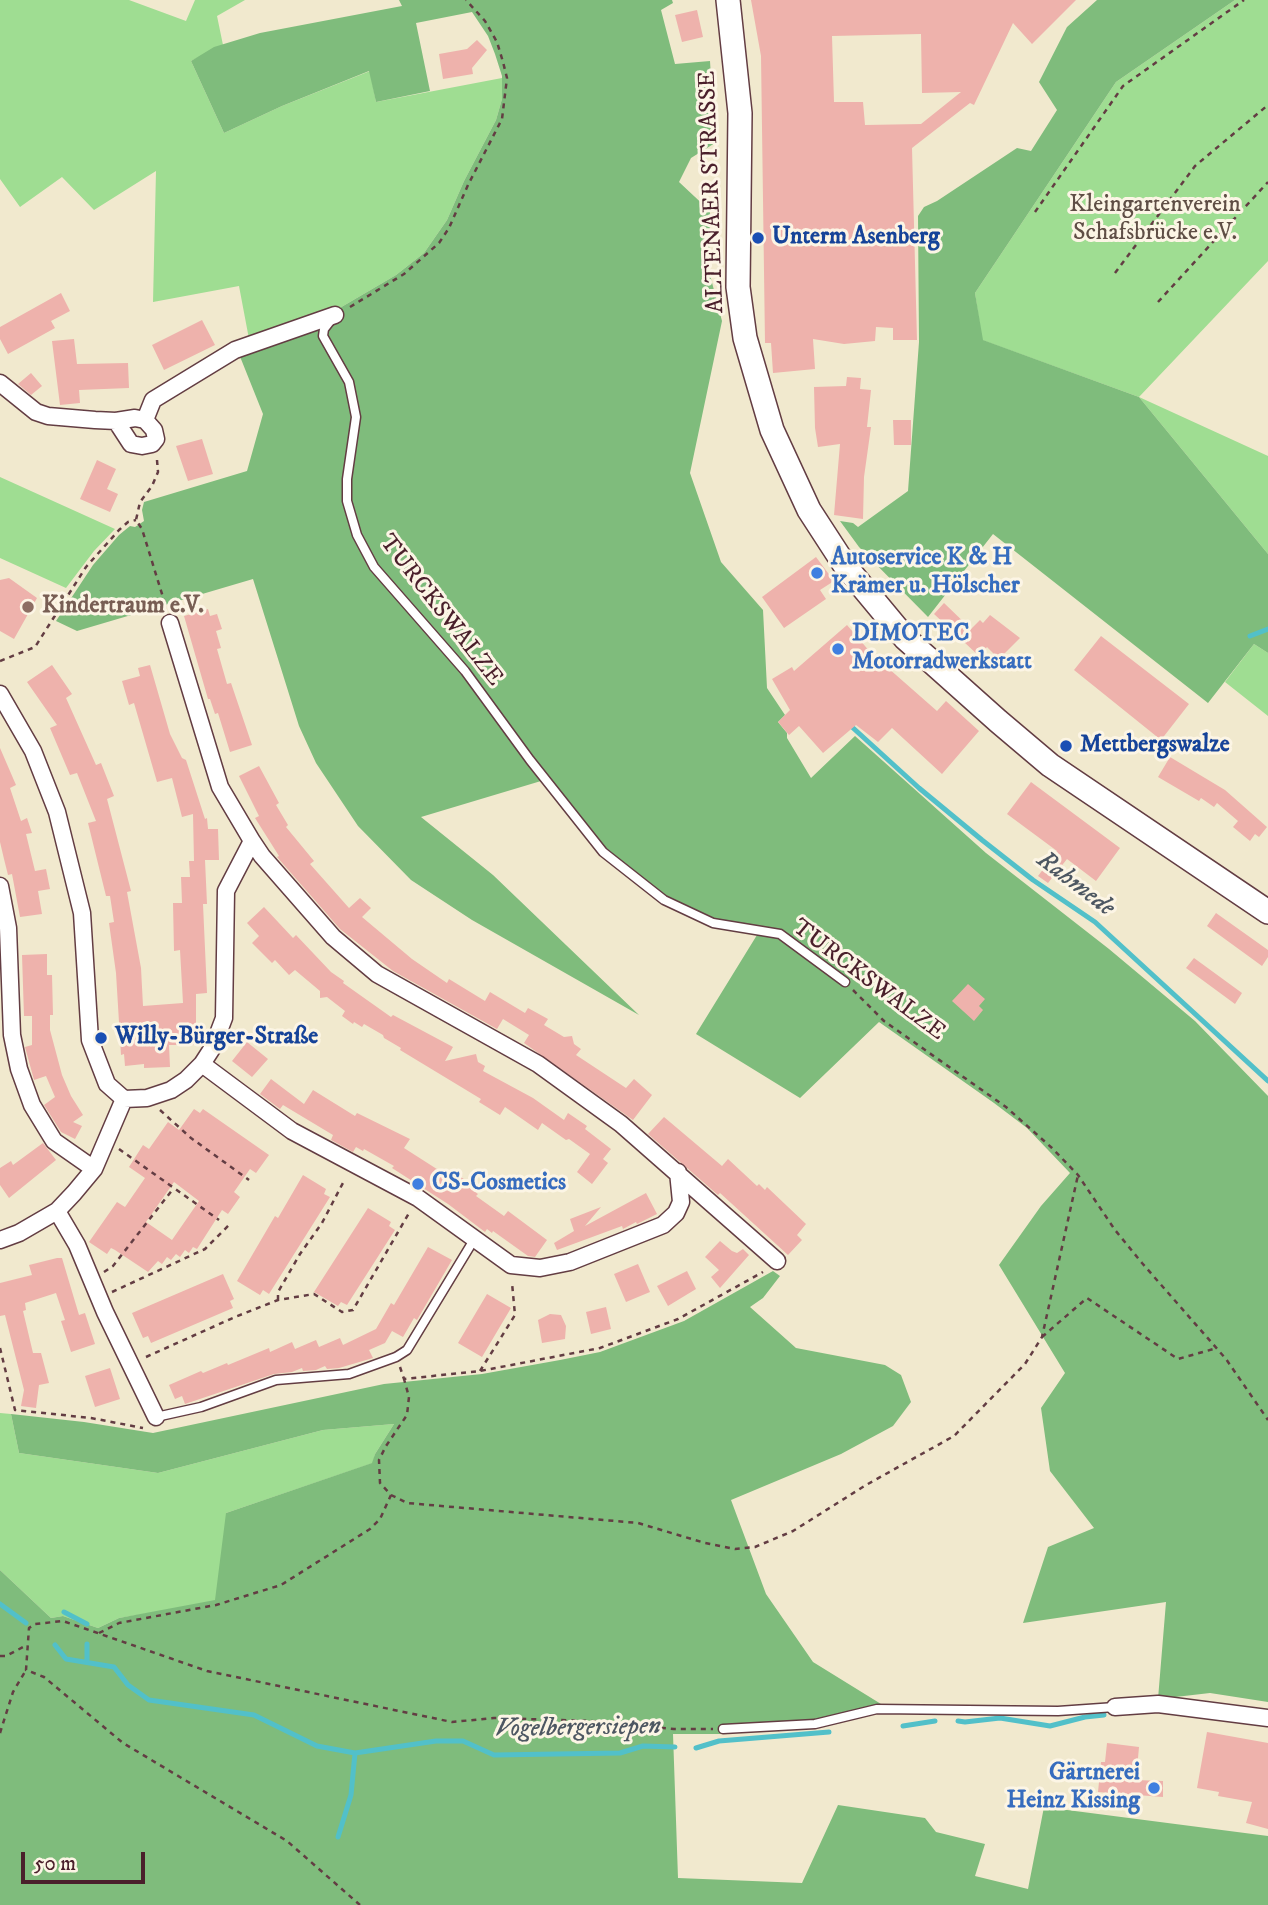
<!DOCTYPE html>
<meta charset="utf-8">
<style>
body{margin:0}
#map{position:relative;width:1268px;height:1905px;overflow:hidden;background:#f1e9ce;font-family:"IM FELL DW Pica",serif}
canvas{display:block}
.scale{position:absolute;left:21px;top:1852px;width:124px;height:32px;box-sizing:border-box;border:4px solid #4a1f2b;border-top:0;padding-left:9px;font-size:21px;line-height:24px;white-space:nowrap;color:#4a1f2b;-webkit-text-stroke:5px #fcf5e5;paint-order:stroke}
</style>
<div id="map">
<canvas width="1268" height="1905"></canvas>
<div class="scale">50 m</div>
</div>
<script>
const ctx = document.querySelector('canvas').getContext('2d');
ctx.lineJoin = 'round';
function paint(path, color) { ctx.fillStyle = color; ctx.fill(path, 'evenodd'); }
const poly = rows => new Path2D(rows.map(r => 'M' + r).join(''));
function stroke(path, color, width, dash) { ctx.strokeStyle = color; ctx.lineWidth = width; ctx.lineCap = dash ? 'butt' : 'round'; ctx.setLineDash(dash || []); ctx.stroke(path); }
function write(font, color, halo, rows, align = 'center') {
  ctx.font = font + ' "IM FELL DW Pica",serif'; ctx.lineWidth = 6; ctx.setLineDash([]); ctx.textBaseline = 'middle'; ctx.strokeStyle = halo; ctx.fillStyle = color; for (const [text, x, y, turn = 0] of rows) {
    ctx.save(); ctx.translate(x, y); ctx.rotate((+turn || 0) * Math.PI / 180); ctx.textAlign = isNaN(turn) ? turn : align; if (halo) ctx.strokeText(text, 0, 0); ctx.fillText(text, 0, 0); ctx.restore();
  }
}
paint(poly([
 [0,0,129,0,186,21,195,0,245,0,217,16,223,45,191,61,224,133,282,106,370,71,376,102,502,78,502,99,496,120,464,181,447,220,424,253,396,275,338,309,249,339,239,286,153,302,156,171,94,210,62,177,20,207,0,179],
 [1235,0,1268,0,1268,261,1139,397,1268,456,1268,554,1139,397,982,340,975,293,1116,82],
 [0,477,115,529,94,551,66,588,0,558],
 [1254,644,1268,653,1268,716,1225,682],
 [0,1413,11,1414,19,1453,158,1473,323,1430,394,1424,375,1454,373,1463,226,1513,236,1599,119,1618,98,1628,63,1616,51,1618,0,1570]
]), '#9fdd92');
paint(poly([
 [399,0,672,0,673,3,661,10,675,64,710,61,715,143,691,158,679,182,710,211,709,271,722,321,690,473,721,562,763,610,767,688,785,715,778,722,787,733,787,738,811,778,855,736,986,853,1109,949,1195,1021,1268,1096,1268,1702,1210,1693,1158,1699,1166,1602,1023,1623,1048,1547,1094,1528,1050,1471,1041,1408,1065,1373,999,1265,1041,1206,1070,1173,1027,1128,994,1103,879,1022,800,1098,696,1034,757,935,708,925,661,902,604,858,541,781,421,817,493,875,639,1015,472,920,411,880,358,826,316,763,299,726,253,579,77,631,56,621,93,565,119,535,130,526,135,527,144,521,142,510,144,502,247,471,263,414,239,354,249,339,315,314,338,309,396,275,424,253,447,220,464,181,496,120,502,99,502,76,495,54,488,36,472,12,416,23,430,91,376,102,369,71,282,106,224,133,191,61,214,47,260,33,402,6],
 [1097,0,1235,0,1116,82,975,293,983,340,1139,397,1268,554,1268,653,1254,644,1208,703,993,534,928,617,859,547,840,521,853,523,858,527,908,491,919,342,918,216,924,207,937,201,1017,148,1031,151,1057,110,1039,82,1067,27],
 [773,1271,780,1276,763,1298,750,1307,796,1348,885,1365,901,1375,911,1402,893,1426,841,1454,731,1500,766,1594,813,1662,881,1704,814,1720,724,1725,723,1734,673,1734,678,1878,802,1883,838,1805,925,1818,936,1832,985,1844,975,1876,1028,1889,1044,1807,1268,1836,1268,1905,0,1905,0,1570,51,1618,63,1616,98,1628,119,1618,215,1600,226,1513,372,1463,375,1454,394,1424,323,1430,158,1473,19,1453,11,1414,84,1422,153,1433,384,1384,482,1374,560,1360,600,1352,684,1321]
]), '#7fbc7c');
stroke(poly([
 [1250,636,1268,629],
 [852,727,919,788,982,840,1033,880,1095,922,1268,1081],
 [0,1604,26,1623],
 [64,1612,87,1624],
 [55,1645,66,1659,114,1667,128,1685,149,1700,254,1715,317,1746,355,1753,436,1741,463,1741,494,1755,620,1753,643,1746,675,1747],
 [87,1662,87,1644],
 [958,1721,965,1722,1000,1718,1050,1726,1085,1717,1104,1715],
 [903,1726,935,1721],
 [696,1748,719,1741,829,1732],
 [338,1837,351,1795,355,1753]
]), '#52c0c9', 5);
paint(poly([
 [751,0,1076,0,1032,44,1013,23,974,105,970,103,912,148,917,340,893,340,893,328,876,327,875,341,844,344,813,339,815,369,773,373,771,343,765,343,761,56],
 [921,34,922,93,961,92,921,124,865,125,863,102,834,102,832,36],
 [697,10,703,37,682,42,675,15],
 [477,40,487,50,472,68,473,74,443,79,439,54,467,49],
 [61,293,70,311,51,321,55,328,8,354,0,339,0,327],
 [202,320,215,345,164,370,152,345],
 [74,339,77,364,128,363,129,388,79,390,80,403,60,405,52,341],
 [31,373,42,386,31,395,18,384],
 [847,377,861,378,860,389,871,390,867,427,871,427,864,477,863,519,834,515,840,444,818,447,815,428,814,387,846,386],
 [893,420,911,420,911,445,894,445],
 [202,439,213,474,188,481,176,446],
 [97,460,116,469,107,489,118,494,110,512,80,499],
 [816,557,834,581,820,590,826,599,784,628,762,597],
 [9,578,37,598,14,639,0,631,0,580],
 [944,603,971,629,980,620,983,623,990,615,1020,638,999,659,987,647,979,656,934,614],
 [208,609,210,616,217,614,222,629,216,631,221,648,217,649,227,684,231,683,252,745,230,752,218,713,215,714,210,699,208,699,184,616],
 [847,625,871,653,937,711,946,701,979,731,942,774,892,728,878,742,856,725,823,753,799,726,789,735,778,722,790,710,772,679,792,667,794,671],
 [1101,636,1189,704,1161,740,1074,670],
 [52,665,72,694,66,698,96,765,101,763,114,796,107,799,131,891,127,892,141,968,143,1006,183,1003,180,950,174,951,173,903,182,903,181,877,190,877,189,861,194,861,193,814,182,817,172,778,157,782,134,703,129,705,122,681,140,676,138,668,150,665,170,734,182,758,186,760,205,819,207,818,208,829,218,829,219,860,205,860,207,904,203,904,207,993,196,994,196,1045,169,1045,170,1067,144,1068,144,1064,125,1066,124,1054,121,1055,116,973,109,923,114,922,110,896,106,896,88,823,96,821,77,773,70,775,50,728,57,725,27,682],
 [0,748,16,785,10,788,21,821,27,818,32,833,26,834,35,871,46,869,50,889,38,891,42,914,20,917,12,874,8,875,4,859,0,842],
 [1170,757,1225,790,1267,827,1259,837,1255,834,1250,841,1233,827,1238,821,1217,803,1214,807,1201,798,1199,801,1158,777],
 [259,766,279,803,276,805,288,825,286,827,314,861,310,864,349,908,360,898,371,908,362,917,412,959,447,983,449,979,485,1001,490,992,525,1013,528,1008,548,1019,544,1025,564,1037,572,1036,574,1044,581,1049,576,1055,626,1088,634,1079,652,1095,633,1120,524,1043,529,1035,503,1019,497,1029,393,971,340,929,277,857,279,856,255,818,259,816,239,776],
 [1031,782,1120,848,1096,881,1067,859,1048,883,1038,876,1057,851,1007,814],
 [264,907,293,938,296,935,331,972,344,981,343,983,391,1017,393,1015,453,1047,445,1061,476,1054,478,1062,485,1066,483,1071,533,1098,564,1120,568,1113,587,1126,585,1129,611,1149,603,1159,608,1163,592,1184,577,1172,590,1154,569,1139,566,1140,542,1123,538,1130,505,1107,500,1115,479,1102,481,1099,400,1050,401,1048,384,1038,383,1035,364,1024,362,1027,354,1022,353,1024,342,1016,345,1011,327,997,320,998,320,991,295,970,289,975,275,960,272,963,252,943,259,936,247,923],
 [1216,913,1268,950,1268,957,1262,966,1207,926],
 [47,954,47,975,52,975,53,1015,50,1015,50,1030,62,1075,71,1096,83,1115,73,1122,82,1126,75,1139,61,1132,44,1105,55,1097,46,1076,34,1080,25,1047,32,1045,32,1016,24,1016,22,955],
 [1194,958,1242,993,1235,1004,1186,968],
 [968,984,985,999,979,1006,983,1010,974,1021,952,1001],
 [247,1042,268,1059,252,1077,232,1061],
 [271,1079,304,1104,313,1090,355,1116,357,1113,410,1139,404,1148,454,1180,458,1175,471,1184,468,1187,478,1194,476,1196,504,1216,508,1211,547,1240,535,1257,528,1256,493,1231,492,1233,487,1229,485,1232,448,1204,392,1168,394,1166,364,1149,363,1151,356,1147,353,1152,331,1140,333,1135,283,1105,280,1109,260,1094],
 [194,1109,200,1113,203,1109,269,1155,256,1173,250,1169,234,1192,240,1197,228,1214,222,1210,197,1249,193,1247,189,1253,185,1250,180,1257,176,1254,171,1260,167,1257,162,1264,158,1261,148,1272,115,1250,111,1248,107,1254,89,1242,117,1202,125,1207,145,1178,129,1167,143,1145,149,1149,168,1122,179,1130],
 [174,1182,199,1201,172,1240,146,1222],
 [664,1117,722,1166,728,1159,757,1186,759,1184,765,1190,767,1187,806,1224,797,1235,802,1240,788,1255,720,1193,718,1195,648,1134],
 [43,1143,56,1160,9,1198,0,1185,0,1168,11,1161,13,1165],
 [303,1175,326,1189,324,1194,330,1197,269,1294,263,1290,260,1295,237,1281,275,1216,278,1218],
 [646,1193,657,1214,637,1224,636,1222,623,1229,622,1226,557,1250,554,1243,574,1231,570,1219,601,1207,585,1226],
 [368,1208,391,1222,389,1226,395,1230,347,1305,341,1302,338,1306,314,1292],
 [720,1241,732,1251,737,1253,743,1249,749,1255,720,1288,711,1277,719,1270,705,1257],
 [428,1247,452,1260,417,1320,414,1318,403,1337,392,1331,385,1343,369,1350,373,1358,339,1368,327,1369,325,1366,316,1370,303,1371,302,1368,292,1372,274,1374,185,1404,182,1396,175,1399,169,1385,201,1371,203,1373,227,1363,228,1365,269,1348,270,1352,292,1342,295,1349,316,1340,319,1347,340,1338,343,1345,376,1329,391,1303,394,1305],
 [57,1258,62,1258,79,1315,85,1313,95,1344,71,1352,61,1321,65,1320,56,1293,25,1303,26,1310,23,1311,33,1353,41,1353,49,1383,39,1385,36,1408,21,1406,24,1390,5,1315,0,1316,0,1283,32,1275,29,1265],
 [638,1264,650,1292,626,1302,614,1274],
 [687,1271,696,1289,668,1306,657,1286],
 [223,1274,234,1299,230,1301,233,1308,151,1343,148,1336,143,1338,132,1313],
 [487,1294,511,1308,482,1357,458,1343],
 [606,1307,611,1329,591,1334,586,1312],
 [550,1314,561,1315,566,1326,565,1339,542,1343,538,1320],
 [110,1368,120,1399,95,1407,85,1376],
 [1207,1732,1268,1743,1268,1829,1246,1823,1252,1802,1218,1796,1219,1792,1197,1788],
 [1107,1743,1139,1747,1136,1780,1163,1781,1163,1797,1098,1792,1101,1762,1105,1762]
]), '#eeb2ac');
const service = poly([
 [331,320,324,329,323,336,349,382,356,417,347,479,347,501,357,535,374,567,465,671,530,760,603,852,664,900,713,923,780,934,845,982],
 [156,1417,201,1407,276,1380,349,1374,396,1357,407,1350,475,1238],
 [723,1729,815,1724,877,1709,1058,1711,1115,1707]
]);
const minor = poly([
 [0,383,36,412,48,416,95,420,116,421,135,418,145,420,154,430,156,439,152,444,142,446,131,444,116,421],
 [145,420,153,400,235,350,335,315],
 [0,694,33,751,57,812,82,913,90,1040,107,1084,124,1099],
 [252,841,262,856,333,937,377,974,538,1064,621,1124,777,1261],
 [0,886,8,928,12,1035,19,1069,32,1105,54,1141,94,1169],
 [202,1064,292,1131,418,1198,511,1265,540,1268,570,1262,663,1225,676,1213,681,1202,678,1172],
 [124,1099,147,1098,171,1090,186,1080,202,1064,213,1047,224,1018,226,891,252,841,220,787,170,623],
 [57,1211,77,1245,105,1312,156,1417],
 [0,1240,19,1233,57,1211,74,1193,94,1169,124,1099],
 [1115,1707,1158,1704,1268,1718]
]);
const secondary = poly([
 [728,0,740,113,738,287,745,338,772,430,809,510,846,567,905,638,998,721,1050,765,1268,912]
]);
stroke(service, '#633d43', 11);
stroke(minor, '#633d43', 19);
stroke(secondary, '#633d43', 26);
stroke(poly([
 [1035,212,1123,86,1244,0],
 [1115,273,1195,166,1268,105],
 [1158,302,1268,182],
 [350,307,404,274,439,243,449,228,468,185,502,119,507,78,503,62,497,42,485,21,466,0],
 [157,460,158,472,152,486,140,502,136,520,142,529,166,607],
 [0,661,35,647,86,567,119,530,128,522,136,520],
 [853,990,884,1021,1006,1107,1052,1148,1078,1175,1115,1230,1142,1263,1226,1359,1268,1420],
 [160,1110,191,1138,249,1180],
 [119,1149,219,1220],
 [104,1272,113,1266,173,1189],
 [112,1292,205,1249,231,1223],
 [278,1300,278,1292,300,1254,322,1223,345,1179],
 [1042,1337,1087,1298,1178,1359,1217,1348],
 [0,1348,15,1410,91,1418,143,1428],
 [146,1357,235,1317,278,1300,314,1294,342,1312,353,1310,409,1213],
 [400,1367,404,1379,480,1371,600,1348,678,1319,763,1272],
 [480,1371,515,1315,512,1283],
 [391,1495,407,1503,638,1523,705,1543,735,1549,755,1547,793,1531,866,1485,954,1436,1025,1364,1042,1337,1078,1175],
 [99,1633,119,1623,216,1605,281,1585,370,1529,380,1519,391,1495,380,1483,379,1460,386,1446,407,1415,409,1397,404,1379],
 [0,1656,6,1656,27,1645],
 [0,1733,13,1692,26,1670],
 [360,1905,287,1841,123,1743,44,1677,26,1670,29,1628,35,1624,63,1621,207,1671,452,1722,494,1718,591,1721,674,1729,713,1729]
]), '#633d43', 2.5, [5, 5]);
stroke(service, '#fff', 8);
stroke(minor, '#fff', 16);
stroke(secondary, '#fff', 23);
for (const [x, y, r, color] of [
 [758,238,7,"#1a4fb4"],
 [817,573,7,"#3f7fe0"],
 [28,607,7,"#8d6e63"],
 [838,649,7,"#3f7fe0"],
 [1066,746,7,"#1a4fb4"],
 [101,1038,7,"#1a4fb4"],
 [418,1184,7,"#3f7fe0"],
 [1154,1788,7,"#3f7fe0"]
]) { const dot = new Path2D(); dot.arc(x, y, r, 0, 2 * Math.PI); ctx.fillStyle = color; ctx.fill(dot); stroke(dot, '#fcf5e5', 2.5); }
write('24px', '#4a1f2b', '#fcf5e5', [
 ["ALTENAER STRASSE",713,192,-92],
 ["TURCKSWALZE",440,611,52],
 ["TURCKSWALZE",868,981,37]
]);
write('24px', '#5f4e45', '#fcf5e5', [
 ["Kleingartenverein",1155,206],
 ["Schafsbrücke e.V.",1155,234]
]);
write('bold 24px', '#164399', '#fcf5e5', [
 ["Unterm Asenberg",772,238],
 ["Mettbergswalze",1080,746],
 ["Willy-Bürger-Straße",115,1038]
], 'left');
write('bold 24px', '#366cbe', '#fcf5e5', [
 ["Autoservice K & H",831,559],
 ["Krämer u. Hölscher",831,587],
 ["DIMOTEC",852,635],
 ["Motorradwerkstatt",852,663],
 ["CS-Cosmetics",432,1184],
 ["Gärtnerei",1140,1774,"right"],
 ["Heinz Kissing",1140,1802,"right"]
], 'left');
write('bold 24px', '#785e54', '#fcf5e5', [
 ["Kindertraum e.V.",42,607]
], 'left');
write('italic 26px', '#4d5762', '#fcf5e5', [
 ["Rahmede",1075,885,37],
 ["Vogelbergersiepen",578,1729,-1]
]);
</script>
